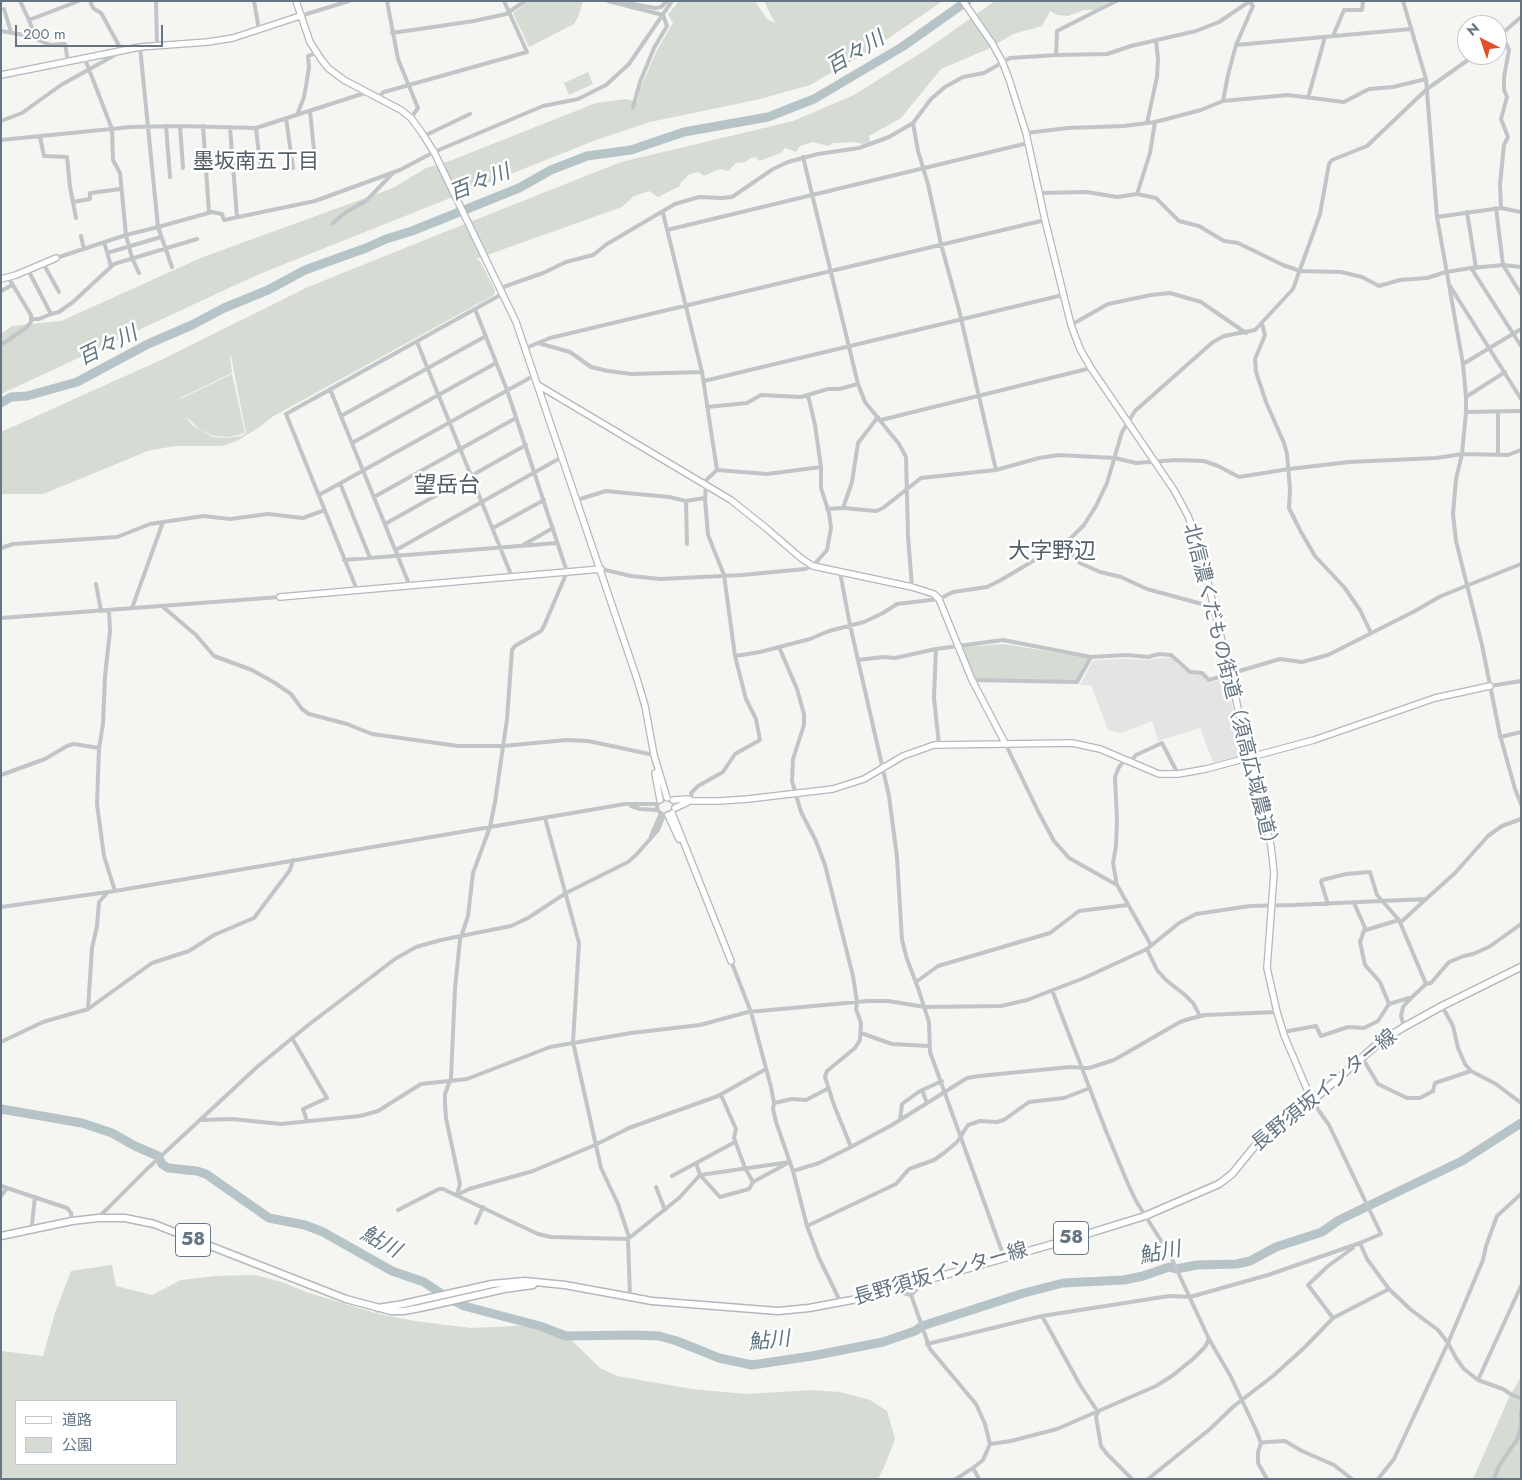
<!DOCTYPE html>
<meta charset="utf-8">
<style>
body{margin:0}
#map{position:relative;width:1522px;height:1480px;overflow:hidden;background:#f5f5f2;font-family:Jost,"Noto Sans JP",sans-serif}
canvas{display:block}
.frame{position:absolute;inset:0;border:2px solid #657583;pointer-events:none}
.legend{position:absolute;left:15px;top:1400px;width:162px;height:65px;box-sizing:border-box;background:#fff;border:1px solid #c1c8cd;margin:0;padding:6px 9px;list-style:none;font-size:15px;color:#657583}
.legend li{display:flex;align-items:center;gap:10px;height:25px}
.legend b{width:25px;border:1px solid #c1c8cd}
.north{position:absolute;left:1457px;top:15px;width:50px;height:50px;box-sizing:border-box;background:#fff;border:1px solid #c1c8cd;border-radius:50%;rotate:319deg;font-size:14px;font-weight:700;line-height:20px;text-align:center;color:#657583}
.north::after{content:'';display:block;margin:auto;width:18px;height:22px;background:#e15026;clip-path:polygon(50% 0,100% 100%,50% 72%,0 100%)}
.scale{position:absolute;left:15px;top:25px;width:148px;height:22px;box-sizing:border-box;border:2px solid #657583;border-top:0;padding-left:6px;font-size:15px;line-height:18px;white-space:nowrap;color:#657583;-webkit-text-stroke:4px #fff;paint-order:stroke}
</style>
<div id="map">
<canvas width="1522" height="1480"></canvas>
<div class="frame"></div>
<ul class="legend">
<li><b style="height:6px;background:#fff"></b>道路</li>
<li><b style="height:14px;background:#d6dcd3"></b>公園</li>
</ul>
<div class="north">N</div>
<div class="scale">200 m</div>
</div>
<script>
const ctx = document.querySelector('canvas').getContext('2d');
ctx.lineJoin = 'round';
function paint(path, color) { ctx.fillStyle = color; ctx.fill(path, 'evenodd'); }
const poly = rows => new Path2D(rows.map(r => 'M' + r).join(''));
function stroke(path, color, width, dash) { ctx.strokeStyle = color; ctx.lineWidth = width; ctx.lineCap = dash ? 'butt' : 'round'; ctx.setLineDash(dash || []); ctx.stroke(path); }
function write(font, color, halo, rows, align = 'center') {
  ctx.font = font + ' Jost,"Noto Sans JP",sans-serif'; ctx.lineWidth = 5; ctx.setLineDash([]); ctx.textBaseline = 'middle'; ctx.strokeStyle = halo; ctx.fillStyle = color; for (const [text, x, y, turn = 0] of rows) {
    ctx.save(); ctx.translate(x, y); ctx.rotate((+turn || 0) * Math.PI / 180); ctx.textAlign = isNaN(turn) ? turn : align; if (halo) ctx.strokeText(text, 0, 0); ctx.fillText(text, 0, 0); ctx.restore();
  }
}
paint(poly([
 [1160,658,1171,658,1189,674,1201,675,1210,683,1226,678,1243,752,1240,756,1213,762,1200,728,1158,741,1152,721,1121,733,1108,730,1091,685,1080,685,1093,660,1127,659,1148,660]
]), '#e3e4e3');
paint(poly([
 [529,1,583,1,578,17,574,24,529,47,513,13],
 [679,1,755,1,767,19,775,23,764,1,943,1,871,50,810,85,760,99,650,122,596,140,257,275,1,394,1,334,12,326,61,321,203,257,393,188,426,168,452,160,596,103,626,99,637,102,640,89,657,50,673,23,668,14],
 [995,1,1109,1,1095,10,1084,10,1068,16,1057,15,1050,11,1042,26,1013,34,988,49,941,69,901,118,869,136,870,142,863,144,855,142,833,143,828,146,813,142,800,146,796,152,785,148,781,153,759,161,756,157,750,158,746,162,736,163,728,171,720,169,704,176,699,172,690,174,681,182,680,186,658,197,649,191,634,196,622,207,476,259,480,261,492,284,495,291,494,295,272,417,261,426,237,441,222,446,174,446,148,451,43,494,1,494,1,432,161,360,308,287,447,231,621,162,793,121,854,95,927,49],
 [231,356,246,433,242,436,226,438,213,437,192,425,185,416,201,430,214,436,229,437,245,433,232,374,180,399,180,403,180,398,232,373,230,357],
 [588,72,593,84,569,95,564,83],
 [1004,644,1089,658,1077,681,975,679,963,647],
 [112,1265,116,1286,152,1295,181,1280,215,1276,255,1275,282,1282,306,1292,379,1314,415,1321,471,1328,536,1325,564,1333,600,1368,617,1376,692,1389,747,1394,811,1390,840,1392,870,1400,887,1411,895,1439,885,1465,878,1479,1,1479,1,1351,43,1356,55,1313,71,1271],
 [16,1401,176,1401,176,1464,16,1464],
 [1521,1377,1521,1479,1473,1479,1510,1395]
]), '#d6dcd3');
stroke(poly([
 [1,403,11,397,27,396,77,382,148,344,192,325,224,308,268,290,305,270,366,248,386,239,412,231,519,188,551,170,587,156,631,150,684,132,768,117,814,99,902,47,967,1],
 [1,1109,82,1123,112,1133,135,1146,158,1156,162,1164,168,1168,197,1171,206,1174,269,1218,305,1225,323,1232,392,1271,424,1282,446,1297,464,1306,540,1326,566,1336,633,1335,659,1336,677,1341,719,1358,752,1365,812,1356,883,1342,915,1331,922,1326,1024,1293,1063,1283,1124,1280,1143,1276,1169,1267,1176,1269,1197,1265,1237,1264,1250,1261,1276,1247,1322,1232,1339,1220,1462,1161,1521,1123]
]), '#b6c3c7', 9);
const secondary = poly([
 [296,1,310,42,321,59,328,68,344,80,401,110,411,118,422,133,434,152,516,322,637,679,645,706,654,755,667,798],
 [963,1,992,43,1002,61,1009,79,1026,133,1045,220,1071,325,1080,349,1091,368,1174,490,1188,516,1199,545,1271,846,1274,873,1267,968,1277,1012,1284,1035,1312,1101],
 [1,75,140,47,208,42,233,38,300,16],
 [1,279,16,275,56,258],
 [538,385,731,500,766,528,802,559,813,566,912,587,934,594,939,599,972,680,1005,743],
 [280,597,601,569],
 [655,773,660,800],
 [673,800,688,799,692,801,719,801,748,799,833,789,864,779,903,756,934,745,1072,743,1100,749,1159,774,1178,774,1206,769,1314,740,1435,698,1490,686],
 [675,808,688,802],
 [672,813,731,961],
 [668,815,679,839]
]);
const primary = poly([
 [1,1236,72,1221,98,1218,125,1218,154,1224,346,1299,391,1311,404,1311,420,1308,504,1289,533,1285],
 [378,1308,403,1304,492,1284,525,1281,565,1285,652,1301,778,1311,809,1308,868,1297,1074,1238,1145,1216,1219,1184,1232,1174,1254,1147,1312,1101,1380,1042,1404,1027,1442,1006,1521,967]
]);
stroke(secondary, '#b3b8bd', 8);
stroke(primary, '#b4b8bc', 9);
stroke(poly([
 [20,1,29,20,36,39,50,45,65,44,68,62],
 [156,1,157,46],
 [254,1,259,30],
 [387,1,398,59,418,108,411,118],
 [608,1,663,15,667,26,654,48,640,82,633,107],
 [1403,1,1426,79,1437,217,1463,364,1466,397,1466,412,1462,454,1456,479,1453,514,1456,541,1482,645,1500,735,1515,789,1521,804],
 [622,2,655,8,661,7,667,1],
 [4,9,11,32],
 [300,16,349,1],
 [29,20,79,1],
 [1,31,24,35,33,34],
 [392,33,474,21,506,14,525,1],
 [1333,36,1344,10,1362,10,1363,1],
 [1497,38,1521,17],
 [1236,45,1411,29],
 [140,47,158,227,212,212,222,214,224,220,315,201,400,170,434,152,543,106,578,99,606,85,629,64,672,1],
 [1056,55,1057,31,1116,1],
 [85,59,112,129,113,160,120,173,126,235,132,258,139,273],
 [378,97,384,92,527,52,504,1],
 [1308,98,1325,37],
 [1223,101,1228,75,1236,45,1253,6,1250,2],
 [310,111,315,160],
 [297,115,304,97,307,80,309,67,308,56,316,53],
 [286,118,293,168],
 [1,121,22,113,61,85,122,51,101,13,93,8,90,1],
 [913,123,918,151,928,184,941,244,959,310,996,470],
 [1147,123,1157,77,1158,59,1156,40],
 [166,126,170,177],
 [180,126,183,168],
 [203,126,209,213],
 [230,127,237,217],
 [256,128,260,165],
 [1026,133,1068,128,1124,126,1155,122,1201,110,1223,101,1288,95,1344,102,1369,89,1393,87,1426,79],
 [424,136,470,114],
 [40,137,44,156,67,157,70,187,76,218],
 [1,140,131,127,180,126,256,128,365,93],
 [803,157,858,384,865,402,899,444,906,457,908,536,912,587],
 [1040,193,1087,192,1117,197,1137,194,1156,198,1179,221,1199,226,1224,241,1238,243,1283,265,1300,271,1341,272,1362,277,1379,286,1400,280,1427,278,1446,272,1471,268,1503,265,1521,267],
 [1137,194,1150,153,1155,122],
 [73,202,90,199,90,193,121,189],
 [1496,208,1503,265,1521,294],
 [1501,208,1500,184,1504,145,1508,137,1501,119,1507,97,1504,90,1504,77,1509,50,1502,35],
 [1467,212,1476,268],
 [663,213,702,372,717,470],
 [1437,217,1501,208,1521,212],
 [333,223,345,213,367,200,392,174],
 [667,230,1028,143],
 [81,236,84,249],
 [104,242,111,266],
 [107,253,161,237],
 [56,258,126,235,158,227,172,267],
 [43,263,59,292],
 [1471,268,1521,346],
 [28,270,51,314,59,312,73,302,114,264,197,239],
 [1450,286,1521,399],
 [500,290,506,286,543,273,566,262,593,255,607,244,675,204,699,197,721,198,732,197,773,169,788,162,818,154,859,148,889,137,913,123,931,99,945,87,963,77,984,73,1010,58,1056,55,1107,54,1131,46,1196,31,1219,22,1250,1],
 [1,291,12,285],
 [31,319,39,319,51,314],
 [1262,324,1265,335,1255,359,1256,372,1266,402,1284,443,1287,454,1290,489,1289,508,1301,532,1315,556,1344,587,1360,610,1371,633],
 [1071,325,1108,304,1151,295,1170,293,1201,302,1246,333],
 [417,342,512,577],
 [538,343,570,352,591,367,608,371,632,374,702,372],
 [1,345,27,327,31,322,31,315,8,277],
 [526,348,550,338,1045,220],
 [1463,364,1521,329],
 [704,381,1063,295],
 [330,389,409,584],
 [808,395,815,425,821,467],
 [1466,397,1505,372],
 [707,407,747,403,761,395,801,397,828,389,839,389,858,384],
 [1466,412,1521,411],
 [341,416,486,336],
 [881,420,1091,368],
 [352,443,496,363],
 [1498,455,1498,412],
 [340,483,370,558],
 [319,495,535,375],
 [374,497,516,418],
 [577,500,606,491,669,497,686,501,705,498],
 [686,501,687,544],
 [843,508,852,482,858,443,878,417],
 [827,509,843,508,876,511,883,508,921,478,996,470,1039,458,1059,455,1115,458,1136,463,1176,460,1204,461,1218,466,1239,477,1289,469,1349,462,1436,458,1462,454,1508,455,1521,450],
 [385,524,526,445],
 [493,528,544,500],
 [1063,544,1080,563,1100,572,1121,577,1147,589,1213,607],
 [523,545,553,528],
 [1,548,13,544,117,537,150,524,203,516,230,519,268,514,303,518,325,510],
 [396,550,562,457],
 [344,560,557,543],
 [601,569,631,576,660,579,742,575,805,569,813,566,827,550,831,528,829,513,821,488,821,467,767,474,717,470,703,483],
 [840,572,850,625,889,796,897,857,902,940,907,959,918,988,929,1022,930,1052,1004,1257],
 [96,584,101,611],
 [357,590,286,414,502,294],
 [162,606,196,635,214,656,252,670,275,683,291,694,302,709,309,714,347,724,372,734,458,746,503,746,566,740,588,741,654,755],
 [132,608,163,522],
 [109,611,110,631,105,676,103,724,99,748,97,804,104,856,115,891],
 [1,618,280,597],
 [779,647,797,689,804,714,804,725,793,759,792,781,801,812,816,841,825,865,853,976,857,1002,856,1009,861,1023,860,1040,855,1048,827,1071,825,1077,834,1105,851,1147],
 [936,649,934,698,939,745],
 [735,656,760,652,810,639,829,631,864,622,883,613,897,604,939,599,953,592,987,587,1001,580,1070,539,1084,525,1096,506,1107,483,1122,432,1135,411,1213,342,1224,336,1255,330,1293,289,1320,214,1329,164,1332,160,1367,146,1427,89,1475,55],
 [858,660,883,657,895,658,936,649,1003,640,1091,657],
 [972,680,1077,682,1091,657,1127,655,1148,657,1159,654,1171,655,1190,672,1202,673,1209,680,1280,659,1302,662,1328,655,1415,611,1441,596,1521,564],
 [1490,686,1521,681],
 [1500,737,1521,732],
 [1005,743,1039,813,1054,841,1069,858,1117,885],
 [1125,760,1119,767,1115,777,1117,820,1116,846,1113,863,1117,885,1151,945],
 [1130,762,1136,755,1162,743,1178,774],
 [1,775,45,759,67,746,74,744,99,748],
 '657 806a9 9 0 1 1 18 0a9 9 0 1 1-18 0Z',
 [692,801,691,793,698,786,723,772,735,754,760,740,756,719,746,699,735,656,724,575,708,535,705,499,706,485],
 [631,806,640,809,658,810],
 [545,818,579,943,573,1042,601,1168,618,1204,629,1237],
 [651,836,661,813],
 [1354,903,1366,930,1399,920],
 [1328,904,1321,882,1322,880,1346,874,1370,872,1377,895,1399,920,1426,984],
 [1,907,115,891,625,804,658,804],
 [1400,923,1426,899],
 [1365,928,1360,942,1365,965,1380,982,1389,1004,1409,998],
 [1147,949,1157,970,1166,980,1185,995,1193,1003,1200,1016],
 [731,961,751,1012,771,1087,774,1103,773,1109,776,1122,793,1171,807,1226,819,1258,841,1303],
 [916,982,938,966,1050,933,1079,911,1128,905],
 [1052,990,1106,1131,1128,1184,1136,1201,1170,1255,1209,1339,1231,1377,1256,1430,1261,1443,1258,1452,1258,1463,1267,1479],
 [1442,1006,1453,1026,1458,1048,1465,1064,1471,1071,1496,1084,1521,1103],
 [88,1009,92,948,97,926,99,902,108,892],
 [1404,1027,1401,1016,1403,1007,1408,1001,1426,984,1431,983,1449,962,1464,956,1473,954,1489,947,1521,924],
 [1283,1032,1316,1026,1321,1036,1348,1027,1364,1028,1378,1021,1389,1004],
 [861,1033,892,1044,929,1046],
 [292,1038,327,1098,303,1109,307,1121],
 [1,1042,43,1022,88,1009,152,963,189,951,214,935,254,918,290,870,293,860],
 [1363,1059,1378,1084,1407,1098,1420,1098,1433,1091,1435,1083,1471,1071],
 [922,1090,927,1103],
 [721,1095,736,1129,734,1138,745,1168,753,1182,786,1164],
 [774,1103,792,1099,806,1100,829,1088],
 [201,1120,232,1119,281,1124,360,1116,378,1111,421,1084,467,1079,550,1047,631,1033,700,1025,748,1012,868,1001,888,1001,925,1007,1001,1006,1027,1000,1084,978,1147,949,1179,923,1196,914,1250,906,1294,905,1426,899,1455,873,1488,836,1502,826,1521,819],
 [900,1120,902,1104,920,1091,942,1081],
 [696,1163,700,1175,720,1197,749,1189,753,1182],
 [793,1171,819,1163,851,1147,892,1125,967,1078,979,1076,1070,1067,1089,1068,1114,1060,1180,1022,1189,1019,1205,1015,1277,1012],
 [672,1176,735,1142],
 [1,1186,67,1208,71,1213,72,1221],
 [656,1187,665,1210],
 [457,1195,460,1184,446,1118,445,1104,445,1094,451,1078,455,988,460,940,468,916,473,873,490,827,495,802,507,719,512,650,515,646,541,631,544,626,567,572,507,390,475,309],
 [457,1195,469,1189,533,1171,595,1145,629,1128,718,1096,766,1069],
 [1,1196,7,1188],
 [398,1210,439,1189,443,1189,538,1234,551,1237,628,1239],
 [98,1218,146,1170,257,1067,307,1026,395,959,416,947,441,940,511,926,528,918,566,893,628,862,636,855,658,830,664,815],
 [476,1223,483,1207],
 [32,1224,35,1197],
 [807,1226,896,1184,909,1169,934,1160,944,1153,957,1142,968,1125,980,1121,997,1122,1004,1120,1029,1102,1064,1098,1090,1088],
 [1360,1243,1367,1259,1389,1289,1410,1309,1438,1330,1448,1343,1456,1358,1464,1369,1478,1380,1503,1389,1512,1395,1520,1398],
 [894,1291,911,1295,930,1349,976,1404,985,1424,990,1444,983,1460,973,1468,956,1479],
 [911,1295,924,1282],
 [630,1297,628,1239,679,1198,700,1175,790,1162],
 [1042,1316,1080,1385,1098,1412,1096,1417,1101,1446,1107,1454,1132,1479],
 [1333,1318,1308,1285,1328,1266,1353,1248],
 [927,1344,1042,1316,1169,1296,1190,1297,1268,1275,1360,1243,1381,1234,1329,1125,1312,1101],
 [1478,1380,1521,1286],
 [1261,1443,1267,1442,1285,1441,1302,1451,1334,1465,1352,1479],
 [990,1444,1011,1441,1057,1429,1156,1386,1172,1376,1193,1359,1205,1347,1209,1339],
 [973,1468,979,1479],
 [1148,1479,1210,1429,1234,1406,1273,1376,1305,1347,1333,1318,1389,1289],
 [1378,1479,1394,1459,1448,1343,1483,1260,1486,1246,1497,1216,1521,1194],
 [1494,1479,1499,1466,1518,1438,1521,1425,1521,1411]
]), '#c1c5c8', 4);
stroke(secondary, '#fff', 5.5);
stroke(primary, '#fff', 6);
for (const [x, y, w] of [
 [1071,1238,35],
 [193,1240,35]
]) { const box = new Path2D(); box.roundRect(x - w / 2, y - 16.5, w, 33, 4); ctx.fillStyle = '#fff'; ctx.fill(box); stroke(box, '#657583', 1); }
write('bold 19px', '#657583', null, [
 ["58",1071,1238],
 ["58",193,1240]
]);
write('20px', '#657583', '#fff', [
 ["北信濃くだもの街道（須高広域農道）",1230,689,76],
 ["長野須坂インター線",1325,1091,-39],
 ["長野須坂インター線",941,1275,-16]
]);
write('italic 21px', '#60777f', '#fff', [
 ["百々川",856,54,-31],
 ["百々川",480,184,-22],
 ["百々川",108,347,-26],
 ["鮎川",380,1243,29],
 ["鮎川",1160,1254,-11],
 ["鮎川",769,1342,-6]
]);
write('21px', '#525e68', '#fff', [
 ["墨坂南五丁目",256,163]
]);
write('22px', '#525e68', '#fff', [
 ["望岳台",447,487],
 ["大字野辺",1052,553]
]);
</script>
